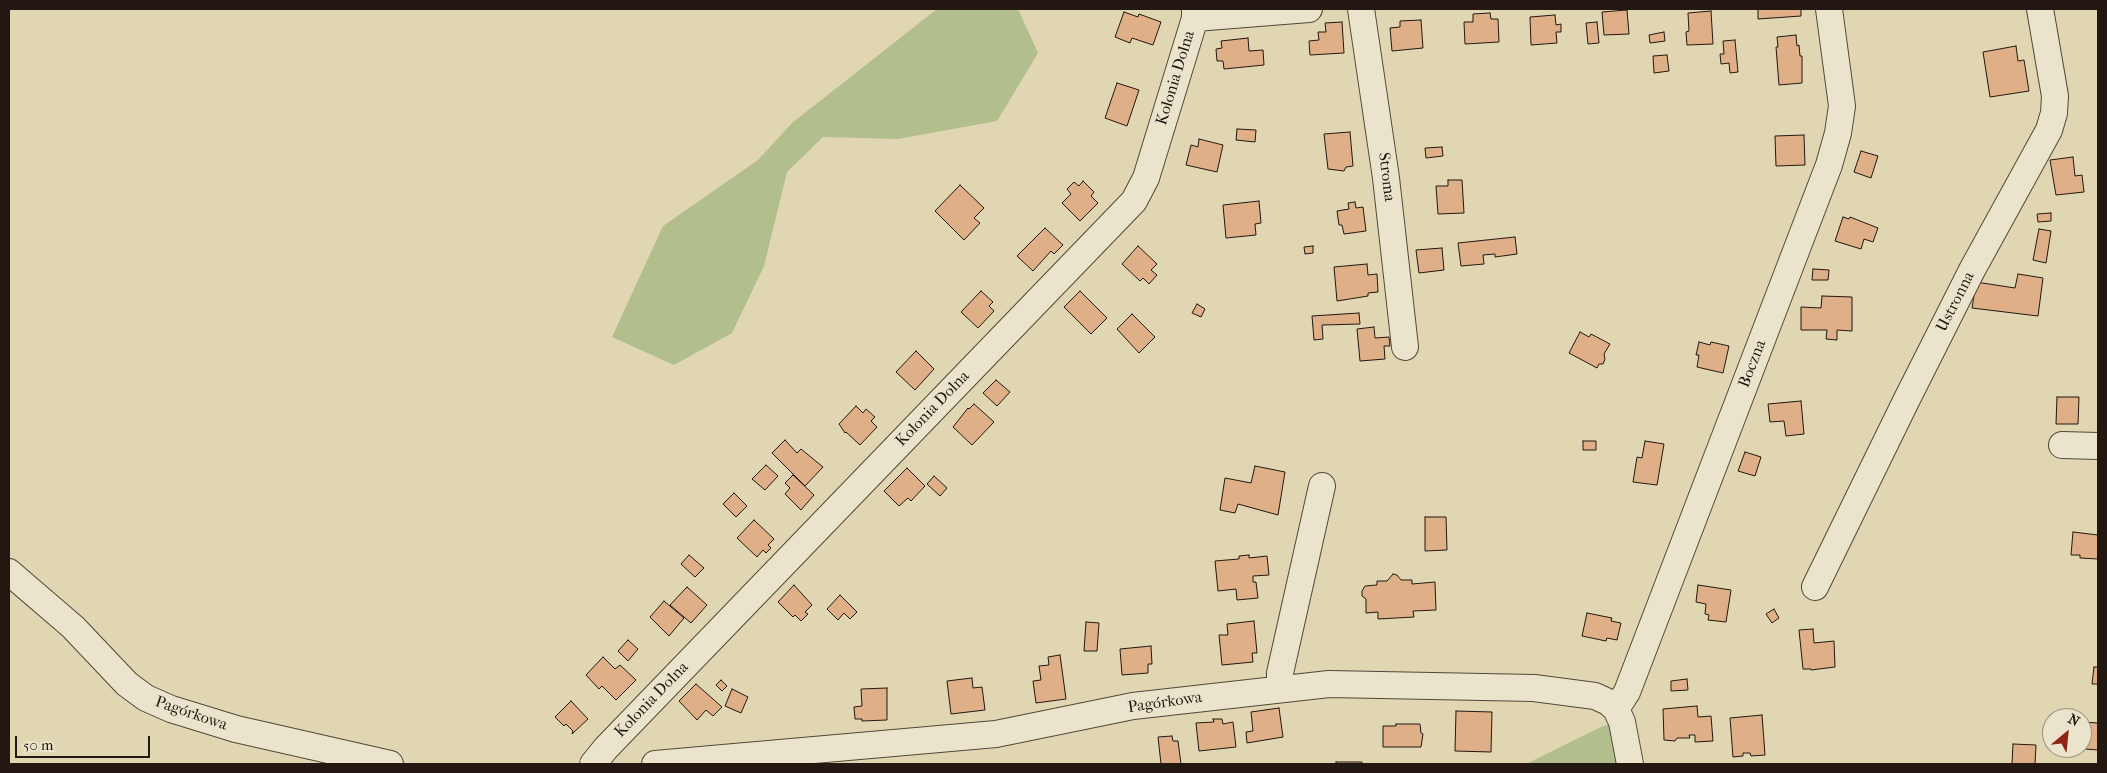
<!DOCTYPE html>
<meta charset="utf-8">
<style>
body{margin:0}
#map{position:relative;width:2107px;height:773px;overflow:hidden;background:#e0d6b1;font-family:"IM FELL French Canon",serif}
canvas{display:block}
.frame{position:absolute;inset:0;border:10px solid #221811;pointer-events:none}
.north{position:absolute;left:2042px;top:708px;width:50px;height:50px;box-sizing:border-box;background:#ebe4cc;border:1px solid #9b9281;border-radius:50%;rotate:28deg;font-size:14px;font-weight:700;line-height:20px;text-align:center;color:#221811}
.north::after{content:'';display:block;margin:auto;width:18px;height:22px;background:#8f2418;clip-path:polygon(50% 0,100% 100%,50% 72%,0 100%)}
.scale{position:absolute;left:15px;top:736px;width:135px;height:22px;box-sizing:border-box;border:2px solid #221811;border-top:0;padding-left:6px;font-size:15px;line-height:18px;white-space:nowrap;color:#221811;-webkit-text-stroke:4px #ebe4cc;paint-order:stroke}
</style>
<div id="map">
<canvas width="2107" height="773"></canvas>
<div class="frame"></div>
<div class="north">N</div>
<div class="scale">50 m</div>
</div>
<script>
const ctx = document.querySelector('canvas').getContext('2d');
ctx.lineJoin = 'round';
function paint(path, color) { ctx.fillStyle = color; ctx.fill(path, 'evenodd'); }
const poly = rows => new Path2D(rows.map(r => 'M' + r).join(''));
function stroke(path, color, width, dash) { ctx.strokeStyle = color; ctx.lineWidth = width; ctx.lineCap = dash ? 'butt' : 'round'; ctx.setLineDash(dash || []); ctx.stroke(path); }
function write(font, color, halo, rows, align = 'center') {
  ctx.font = font + ' "IM FELL French Canon",serif'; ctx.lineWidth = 4; ctx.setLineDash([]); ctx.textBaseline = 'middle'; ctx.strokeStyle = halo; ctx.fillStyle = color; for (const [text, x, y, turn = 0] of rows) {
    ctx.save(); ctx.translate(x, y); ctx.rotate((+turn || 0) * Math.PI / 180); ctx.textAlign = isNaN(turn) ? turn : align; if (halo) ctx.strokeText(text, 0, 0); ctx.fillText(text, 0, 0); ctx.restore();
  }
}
paint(poly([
 [937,9,1018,9,1038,53,997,121,898,139,823,137,787,172,764,266,732,333,674,365,612,337,663,226,758,160,792,123],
 [1615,723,1624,764,1526,764,1603,726]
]), '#b2be8c');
const building = poly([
 [1758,9,1801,9,1801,16,1758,19,1758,9],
 [1627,10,1629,34,1604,35,1602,12,1627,10],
 [1711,11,1713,44,1687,45,1686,32,1689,31,1688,13,1711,11],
 [1124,12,1138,17,1139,14,1161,22,1153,45,1132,38,1130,43,1115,37,1124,12],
 [1490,13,1491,19,1498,19,1499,42,1465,44,1464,22,1473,22,1473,14,1490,13],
 [1555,15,1556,25,1561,24,1561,32,1556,32,1557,43,1531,45,1530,17,1555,15],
 [1421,20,1423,48,1392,51,1390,28,1400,27,1400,21,1421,20],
 [1342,22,1344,53,1310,55,1309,41,1319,40,1318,32,1326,32,1325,23,1342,22],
 [1597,22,1599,43,1588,44,1586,23,1597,22],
 [1664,32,1665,41,1650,43,1649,35,1664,32],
 [1796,35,1797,46,1799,45,1800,56,1802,56,1802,83,1779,85,1776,47,1778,47,1777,37,1796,35],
 [1248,38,1249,51,1263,50,1264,65,1224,69,1223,61,1217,61,1216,49,1222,48,1221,41,1248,38],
 [1735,40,1738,72,1730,73,1729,63,1721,64,1720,54,1724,54,1723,41,1735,40],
 [2016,46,2018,61,2024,60,2029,91,1990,97,1983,52,2016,46],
 [1667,55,1669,71,1654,73,1653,56,1667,55],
 [1117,83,1139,90,1127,126,1105,118,1117,83],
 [1237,129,1256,130,1255,142,1236,140,1237,129],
 [1350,132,1353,166,1346,167,1344,171,1328,169,1324,134,1350,132],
 [1804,135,1805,165,1776,166,1775,136,1804,135],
 [1199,139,1223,145,1217,172,1186,165,1191,145,1198,147,1199,139],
 [1442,147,1443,156,1426,158,1425,148,1442,147],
 [1861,151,1878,156,1871,178,1854,172,1861,151],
 [2073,157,2075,176,2082,175,2084,192,2056,195,2050,160,2073,157],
 [1448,180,1462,180,1464,213,1438,214,1436,186,1448,186,1448,180],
 [1083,181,1094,192,1091,196,1098,203,1080,221,1062,203,1071,194,1067,189,1074,182,1079,186,1083,181],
 [960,185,984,208,974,218,980,223,964,240,935,211,960,185],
 [1259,201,1261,223,1255,224,1256,235,1226,238,1223,205,1259,201],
 [1355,202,1356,208,1363,207,1366,231,1344,234,1342,225,1339,225,1337,211,1349,209,1348,203,1355,202],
 [2051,213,2051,221,2038,222,2037,214,2051,213],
 [1843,217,1849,219,1850,217,1878,228,1873,242,1864,239,1861,249,1835,241,1843,217],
 [1045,228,1063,245,1054,254,1051,251,1033,271,1017,256,1045,228],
 [2039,229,2051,231,2046,263,2033,260,2039,229],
 [1515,237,1517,254,1495,257,1495,254,1483,255,1484,264,1461,266,1458,243,1515,237],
 [1138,246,1157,264,1151,270,1157,275,1149,284,1143,278,1140,281,1122,264,1138,246],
 [1313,246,1313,253,1305,254,1304,247,1313,246],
 [1442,248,1444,270,1419,273,1416,250,1442,248],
 [1367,264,1368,275,1377,274,1378,292,1368,293,1368,296,1337,301,1334,267,1367,264],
 [1813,269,1829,270,1828,280,1812,280,1813,269],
 [2018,274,2043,278,2038,316,1972,308,1976,282,2015,288,2018,274],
 [981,291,993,302,989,306,994,311,978,328,961,312,981,291],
 [1080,291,1107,318,1091,334,1064,307,1080,291],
 [1822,296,1852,297,1852,331,1837,330,1837,340,1826,339,1827,330,1801,330,1801,307,1821,308,1822,296],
 [1197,304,1205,309,1201,317,1192,313,1197,304],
 [1359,313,1360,324,1322,325,1323,339,1314,340,1312,316,1359,313],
 [1132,314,1155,337,1139,353,1117,329,1132,314],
 [1374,327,1375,338,1389,337,1390,346,1384,346,1385,359,1360,361,1357,329,1374,327],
 [1580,332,1589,337,1591,334,1610,344,1604,354,1605,359,1603,364,1599,364,1597,368,1569,353,1580,332],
 [1699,342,1710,345,1711,342,1729,346,1723,373,1697,367,1699,355,1696,355,1699,342],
 [916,351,934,369,915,390,896,372,916,351],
 [996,380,1010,392,997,406,983,393,996,380],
 [2057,397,2079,397,2078,424,2056,424,2057,397],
 [1801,401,1804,434,1786,436,1784,421,1770,422,1768,404,1801,401],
 [974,404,994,422,972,445,953,427,968,408,969,409,974,404],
 [856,406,863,413,866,409,875,417,871,421,877,427,860,445,846,432,845,433,839,424,856,406],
 [785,440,797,453,801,449,823,467,805,486,772,453,785,440],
 [1583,441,1596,441,1596,450,1583,450,1583,441],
 [1645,441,1664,444,1657,485,1633,482,1637,457,1642,458,1645,441],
 [1745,452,1761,457,1755,476,1738,471,1745,452],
 [766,465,778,476,765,490,752,479,766,465],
 [1255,466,1285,472,1278,515,1238,504,1235,513,1220,510,1225,478,1251,483,1255,466],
 [907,468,925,486,911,501,908,498,899,506,884,491,907,468],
 [793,475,814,495,801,510,785,494,790,488,785,483,793,475],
 [934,476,947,488,940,496,927,484,934,476],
 [734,493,747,506,736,517,723,504,734,493],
 [1425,517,1446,517,1447,550,1425,551,1425,517],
 [754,520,774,539,768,545,771,548,766,553,763,550,757,557,737,538,754,520],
 [2073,532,2098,535,2098,559,2080,558,2080,555,2071,555,2073,532],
 [689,555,704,568,695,577,681,564,689,555],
 [1249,555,1249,558,1267,556,1269,575,1253,576,1253,582,1256,582,1258,598,1237,600,1236,589,1218,591,1215,561,1239,559,1239,556,1249,555],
 [1393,574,1397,575,1401,580,1412,580,1412,584,1435,582,1436,610,1413,611,1414,617,1378,619,1378,612,1366,613,1366,599,1362,596,1362,591,1365,586,1377,585,1377,581,1387,581,1393,574],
 [794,585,812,605,805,612,808,614,801,621,795,615,793,617,778,602,794,585],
 [1698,585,1731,590,1726,622,1708,620,1709,615,1705,614,1706,604,1696,602,1698,585],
 [687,587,707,605,691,623,670,605,687,587],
 [840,595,857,612,850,619,844,613,838,620,827,609,840,595],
 [664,601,684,618,669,636,650,617,664,601],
 [1774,609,1779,618,1772,623,1766,614,1774,609],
 [1587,613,1612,618,1611,621,1621,623,1617,640,1607,638,1606,641,1582,636,1587,613],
 [1254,621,1257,653,1252,653,1253,662,1222,665,1219,635,1228,635,1227,624,1254,621],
 [1086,622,1099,623,1097,651,1084,651,1086,622],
 [1813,629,1814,643,1834,641,1835,667,1811,670,1811,669,1803,669,1799,630,1813,629],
 [628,640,638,649,628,661,618,651,628,640],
 [1151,646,1152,664,1148,664,1148,673,1122,675,1120,649,1151,646],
 [1060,655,1066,699,1036,703,1033,681,1041,680,1039,666,1049,665,1048,657,1060,655],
 [603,657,615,669,620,665,636,680,616,700,602,686,599,689,586,675,603,657],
 [2094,667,2098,667,2098,684,2092,684,2094,667],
 [972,678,973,688,982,687,985,710,951,714,947,681,972,678],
 [1687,679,1688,690,1671,691,1671,681,1687,679],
 [721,680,727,686,722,691,716,685,721,680],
 [696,684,722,707,713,716,706,710,697,720,679,701,696,684],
 [887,688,887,720,862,721,862,719,855,719,854,707,862,706,861,689,887,688],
 [732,689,748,697,741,713,725,706,732,689],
 [571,701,588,719,572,734,573,731,566,724,564,726,555,717,571,701],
 [1697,706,1698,717,1711,716,1713,741,1695,742,1695,735,1689,735,1690,738,1677,738,1675,741,1664,740,1663,709,1697,706],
 [1279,708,1283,737,1247,743,1246,732,1253,731,1251,712,1279,708],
 [1456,711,1492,712,1491,752,1455,751,1456,711],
 [1762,715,1765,755,1751,756,1750,753,1743,753,1743,756,1733,757,1730,718,1762,715],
 [1213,719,1222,719,1223,724,1233,722,1236,747,1199,751,1196,723,1214,722,1213,719],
 [2082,722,2098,723,2098,750,2072,748,2082,748,2082,722],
 [1396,724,1420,724,1421,733,1423,734,1421,747,1383,747,1383,726,1396,726,1396,724],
 [1172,736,1173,741,1178,741,1181,764,1161,764,1158,737,1172,736],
 [2013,744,2036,745,2035,764,2012,764,2013,744],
 [1336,762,1362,762,1362,764,1336,764,1336,762]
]);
paint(building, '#dfaf87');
stroke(building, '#221811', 1);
const minor = poly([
 [1361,9,1386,178,1405,347],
 [1195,18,1309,9],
 [2062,445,2098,446],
 [9,572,73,627,127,684,146,698,171,709,236,729,390,764],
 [1815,587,1906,401,1972,270,2049,130,2054,113,2055,96,2040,9],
 [1280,689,1280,673,1322,486],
 [1616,709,1627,692,1829,165,1838,133,1842,106,1829,9],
 [593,764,606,748,1134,201,1146,178,1195,18,1195,9],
 [655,764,996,734,1133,706,1329,684,1534,688,1595,696,1608,702,1616,709,1622,722,1630,764]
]);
stroke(minor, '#524839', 28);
stroke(minor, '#ebe4cc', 26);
write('16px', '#221811', '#ebe4cc', [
 ["Kolonia Dolna",1176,78,-73],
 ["Stroma",1386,177,83],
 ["Ustronna",1956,302,-63],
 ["Boczna",1753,364,-69],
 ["Kolonia Dolna",933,409,-46],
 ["Kolonia Dolna",652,700,-46],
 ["Pagórkowa",1165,703,-8],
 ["Pagórkowa",191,714,19]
]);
</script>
